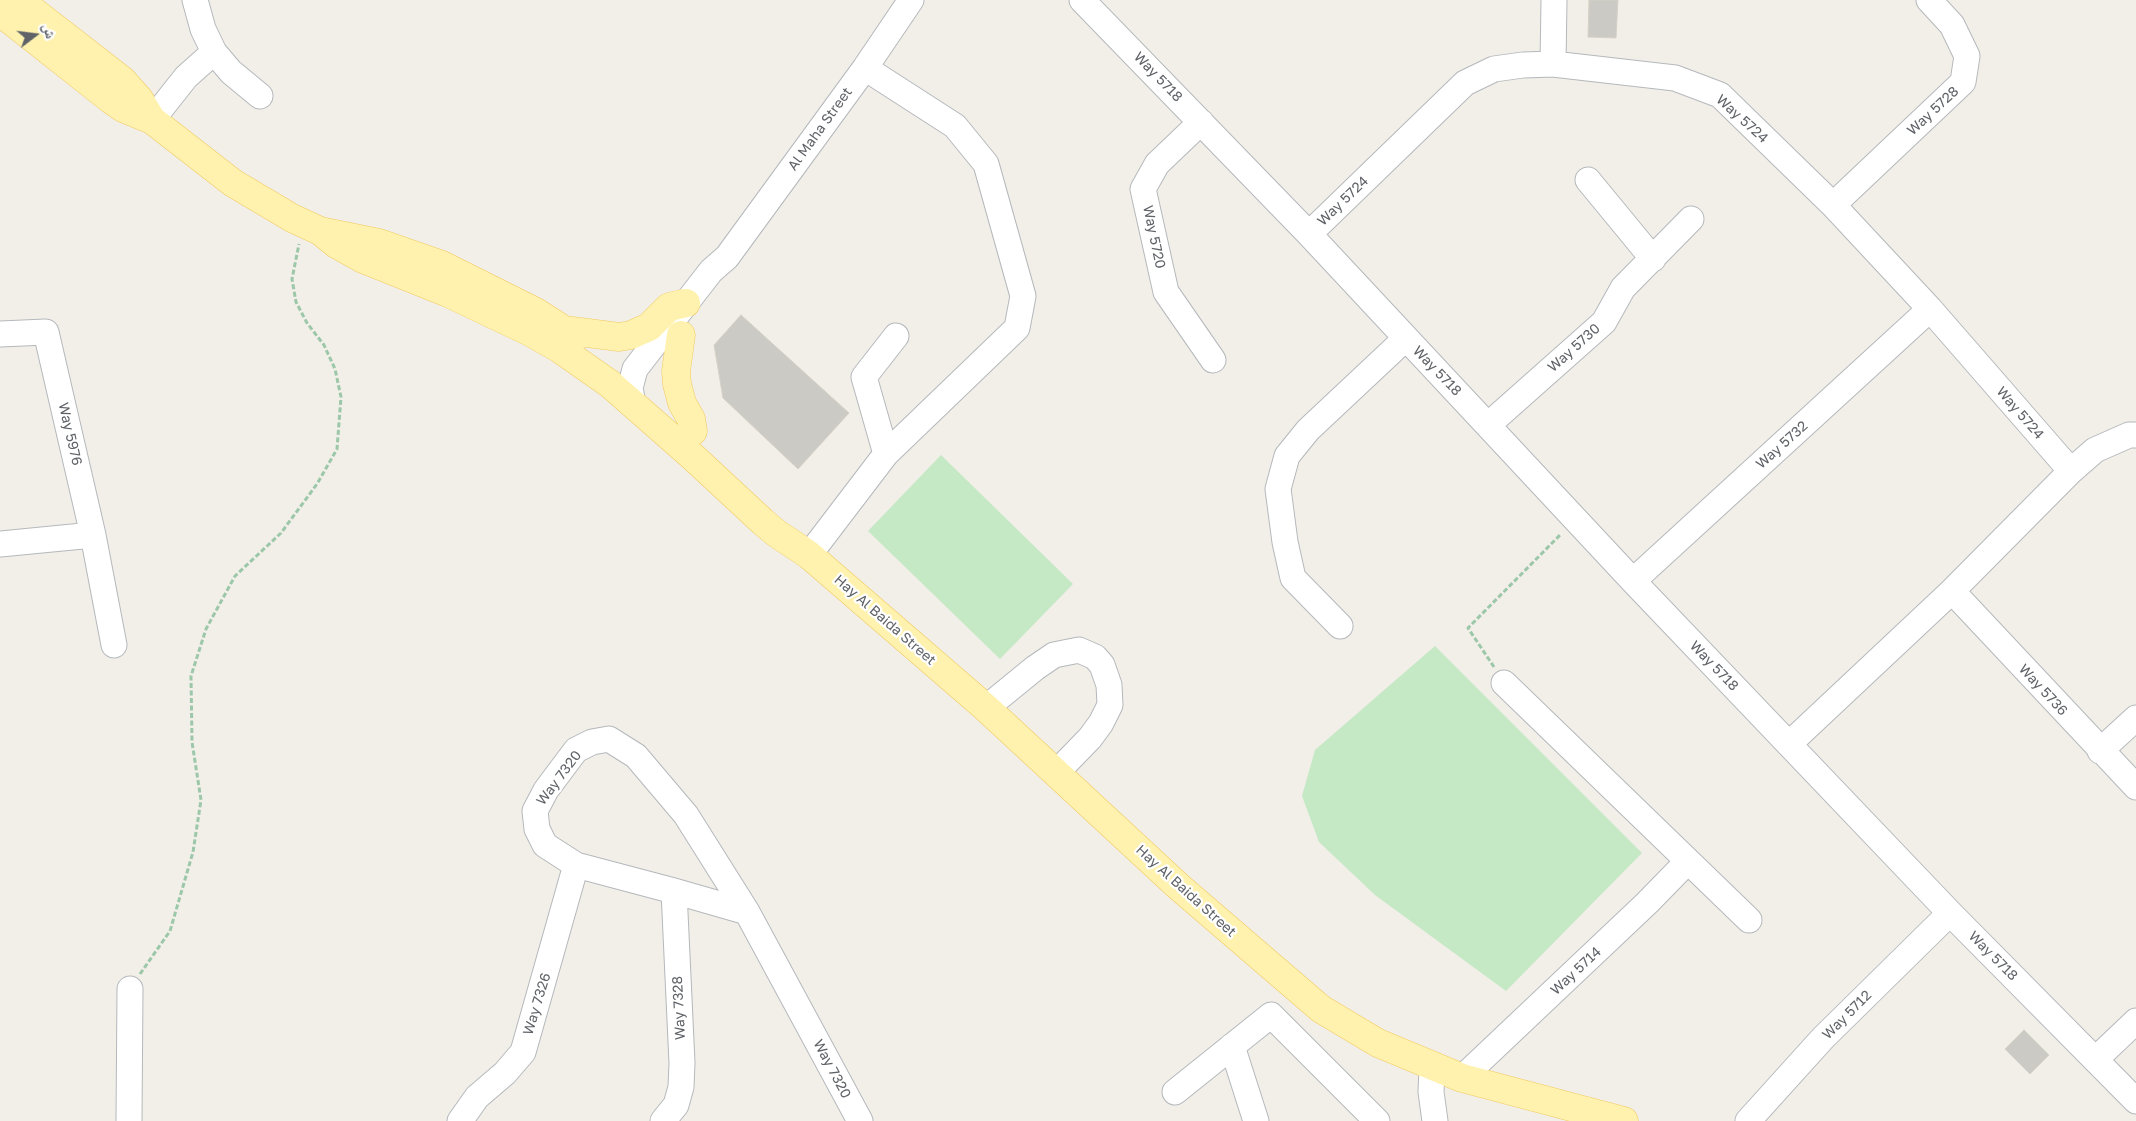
<!DOCTYPE html>
<meta charset="utf-8">
<style>
body{margin:0}
#map{position:relative;width:2136px;height:1121px;overflow:hidden;background:#f1efe8;font-family:"Golos Text","Noto Naskh Arabic",sans-serif}
canvas{display:block}
.north{position:absolute;left:10px;top:10px;width:50px;height:50px;-webkit-text-stroke:4px #fff;paint-order:stroke;rotate:75deg;font-size:14px;font-weight:700;line-height:20px;text-align:center;color:#5f6368}
.north::after{content:'';display:block;margin:auto;width:18px;height:22px;background:#5f6368;clip-path:polygon(50% 0,100% 100%,50% 72%,0 100%)}
</style>
<div id="map">
<canvas width="2136" height="1121"></canvas>
<div class="north">ش</div>
</div>
<script>
const ctx = document.querySelector('canvas').getContext('2d');
ctx.lineJoin = 'round';
function paint(path, color) { ctx.fillStyle = color; ctx.fill(path, 'evenodd'); }
const poly = rows => new Path2D(rows.map(r => 'M' + r).join(''));
function stroke(path, color, width, dash) { ctx.strokeStyle = color; ctx.lineWidth = width; ctx.lineCap = dash ? 'butt' : 'round'; ctx.setLineDash(dash || []); ctx.stroke(path); }
function write(font, color, halo, rows, align = 'center') {
  ctx.font = font + ' "Golos Text",sans-serif'; ctx.lineWidth = 4.5; ctx.setLineDash([]); ctx.textBaseline = 'middle'; ctx.strokeStyle = halo; ctx.fillStyle = color; for (const [text, x, y, turn = 0] of rows) {
    ctx.save(); ctx.translate(x, y); ctx.rotate((+turn || 0) * Math.PI / 180); ctx.textAlign = isNaN(turn) ? turn : align; if (halo) ctx.strokeText(text, 0, 0); ctx.fillText(text, 0, 0); ctx.restore();
  }
}
paint(poly([
 [941,455,1073,584,1000,659,868,531],
 [1435,646,1642,853,1506,991,1375,895,1319,842,1302,796,1315,750]
]), '#c5e8c5');
const building = poly([
 [1589,0,1618,0,1616,38,1588,37,1589,0],
 [741,315,849,413,798,469,723,398,714,345,741,315],
 [2024,1030,2049,1055,2030,1074,2005,1049,2024,1030]
]);
paint(building, '#cccac5');
stroke(building, '#d6d1c6', 1);
const minor = poly([
 [195,0,203,29,214,52,231,72,260,96],
 [1082,0,1309,234,1633,581,1950,913,2136,1101],
 [1553,64,1554,0],
 [152,120,186,77,214,52],
 [1201,122,1157,164,1143,189,1166,292,1213,360],
 [1588,180,1653,259],
 [1833,205,1963,82,1967,56,1952,25,1929,0],
 [1309,234,1465,83,1494,69,1523,65,1553,64,1675,78,1720,95,1833,205,1930,309,2071,471],
 [0,334,46,332,93,535,0,544],
 [633,403,630,388,635,369,711,271,727,257,865,68,911,0],
 [1488,425,1604,322,1623,288,1691,219],
 [886,454,864,377,896,336],
 [93,535,114,645],
 [809,555,886,454,1017,328,1023,296,986,164,955,126,865,68],
 [1633,581,1930,309],
 [1952,591,2136,787],
 [1340,626,1293,578,1285,542,1278,489,1287,456,1308,430,1405,339],
 [1504,683,1749,920],
 [986,708,1035,668,1054,655,1079,650,1095,657,1102,665,1109,685,1110,705,1101,723,1090,738,1056,773],
 [1789,744,1952,591,2071,471,2095,450,2129,435,2136,435],
 [2100,751,2136,718],
 [747,912,674,891,576,865,545,845,537,829,535,811,546,790,576,750,592,742,609,739,636,756,686,815,747,912,860,1121],
 [1232,1046,1256,1121],
 [2096,1059,2136,1021],
 [1432,1067,1431,1092,1435,1121],
 [1462,1078,1647,903,1688,861],
 [1175,1092,1271,1015,1377,1121],
 [129,1121,130,989],
 [460,1121,477,1097,505,1073,523,1052,576,865],
 [663,1121,676,1105,681,1087,682,1063,674,891],
 [1748,1121,1823,1038,1950,913]
]);
const major = poly([
 [19,0,122,80,139,99,152,120],
 [0,12,110,99,123,108,152,120,233,183,292,218,320,231,379,243,442,265,536,312,575,337],
 [320,231,336,244,363,259,448,293,530,332,560,349,610,384,693,457,763,522,776,533,809,555,986,708,1178,886,1321,1009,1378,1043,1462,1078,1624,1121],
 [564,330,619,337,631,335,649,327,669,307,686,303],
 [681,335,676,371,677,384,682,403,691,419,693,431]
]);
stroke(minor, '#b5b8bc', 27);
stroke(major, '#f2c960', 29);
stroke(poly([
 [1494,667,1468,628,1561,534],
 [140,974,170,931,193,852,201,800,192,742,191,676,206,629,235,576,281,533,317,484,337,449,341,397,335,369,324,345,307,323,296,302,292,279,299,244]
]), '#9cc7a9', 3, [5, 2.5]);
stroke(minor, '#fff', 25);
stroke(major, '#fff2af', 28);
write('14px', '#5f6368', '#fff', [
 ["Way 5718",1158,77,46],
 ["Way 5728",1933,111,-43],
 ["Way 5724",1742,119,42],
 ["Al Maha Street",820,129,-54],
 ["Way 5724",1343,201,-44],
 ["Way 5720",1154,237,78],
 ["Way 5730",1574,348,-42],
 ["Way 5718",1437,371,46],
 ["Way 5724",2020,413,49],
 ["Way 5976",70,434,77],
 ["Way 5732",1782,445,-42],
 ["Hay Al Baida Street",885,620,41],
 ["Way 5718",1714,666,46],
 ["Way 5736",2043,690,47],
 ["Way 7320",559,778,-53],
 ["Hay Al Baida Street",1186,891,42],
 ["Way 5718",1993,956,45],
 ["Way 5714",1576,971,-43],
 ["Way 7326",537,1004,-73],
 ["Way 7328",679,1008,-93],
 ["Way 5712",1847,1015,-45],
 ["Way 7320",832,1069,62]
]);
</script>
